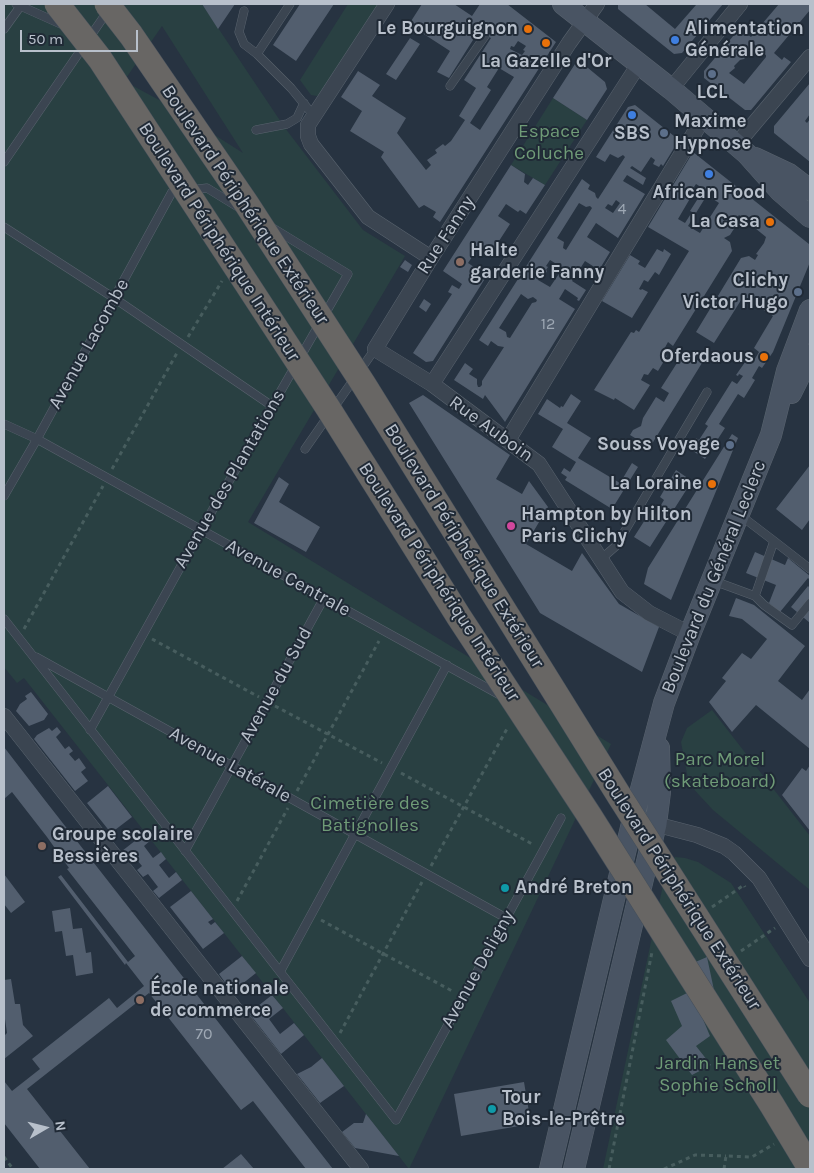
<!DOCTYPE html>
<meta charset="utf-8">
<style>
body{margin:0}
#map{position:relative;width:814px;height:1173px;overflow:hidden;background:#273341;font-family:Karla,sans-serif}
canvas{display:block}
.frame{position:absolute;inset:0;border:5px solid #b8c0cb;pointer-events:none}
.north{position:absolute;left:20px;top:1103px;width:50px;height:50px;-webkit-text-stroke:4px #202a36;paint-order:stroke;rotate:82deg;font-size:14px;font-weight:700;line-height:20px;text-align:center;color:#b8c0cb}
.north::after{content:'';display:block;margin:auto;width:18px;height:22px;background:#b8c0cb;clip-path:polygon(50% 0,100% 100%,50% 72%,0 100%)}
.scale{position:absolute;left:20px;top:30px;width:118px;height:22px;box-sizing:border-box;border:2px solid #b8c0cb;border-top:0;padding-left:6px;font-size:15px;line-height:18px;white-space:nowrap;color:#b8c0cb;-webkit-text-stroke:4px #202a36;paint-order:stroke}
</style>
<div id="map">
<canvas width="814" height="1173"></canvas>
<div class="frame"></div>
<div class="north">N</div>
<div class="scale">50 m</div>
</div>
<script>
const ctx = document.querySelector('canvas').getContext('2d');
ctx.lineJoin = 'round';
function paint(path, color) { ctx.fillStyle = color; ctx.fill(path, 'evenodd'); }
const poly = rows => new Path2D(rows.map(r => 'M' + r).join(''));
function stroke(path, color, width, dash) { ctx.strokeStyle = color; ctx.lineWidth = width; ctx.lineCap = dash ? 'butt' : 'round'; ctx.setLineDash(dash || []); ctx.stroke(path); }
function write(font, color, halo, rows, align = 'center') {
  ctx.font = font + ' Karla,sans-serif'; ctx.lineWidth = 4; ctx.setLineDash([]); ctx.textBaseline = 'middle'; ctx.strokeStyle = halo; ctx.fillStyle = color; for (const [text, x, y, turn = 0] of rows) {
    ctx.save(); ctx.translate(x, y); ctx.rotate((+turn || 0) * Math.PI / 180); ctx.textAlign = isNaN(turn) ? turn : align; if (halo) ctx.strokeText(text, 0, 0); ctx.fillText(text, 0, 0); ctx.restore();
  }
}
paint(poly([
 [4,4,202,4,285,128,363,230,405,256,248,522,611,744,409,1169,24,678,17,683,4,667],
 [162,26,243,153,161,101,124,81],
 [348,4,379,4,321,93,317,96,311,95,300,80],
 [553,98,587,120,545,185,511,165],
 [712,710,810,836,810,890,713,810,689,784,681,742,687,728],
 [675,857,685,858,698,862,731,883,810,1003,810,1169,603,1169,667,866]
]), '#294042');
paint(poly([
 [202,4,235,4,218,29],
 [300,4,334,4,296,61,273,45],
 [422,4,454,4,472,16,480,4,507,4,556,42,440,222,433,217,436,212,424,205,419,208,381,157,384,152,350,131,362,111,341,97,358,71,380,85,372,96,406,118,397,133,426,170,431,165,427,160,437,153,435,150,443,144,445,146,451,141,465,120,459,116,476,88,464,80,491,38,478,32,449,78,437,72,450,51,416,29,413,34,406,29],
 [518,41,526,46,523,50,525,51,522,55,510,49,511,46,514,47],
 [499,68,514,77,480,130,470,123,491,90,487,87],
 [618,4,645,4,675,29,696,5,694,4,723,4,682,53,674,54,618,9],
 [779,4,810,4,810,10,774,53,782,60,784,57,791,62,751,110,745,110,704,78,704,71,744,23,752,30,748,35,751,37],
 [754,44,760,51,766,55,766,57,744,84,729,73,735,68,734,66,740,60,744,59,753,49],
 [410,38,420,44,396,80,386,74],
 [582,63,605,82,607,89,587,120,553,98,575,64],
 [810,83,810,114,805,121,807,123,810,119,810,162,774,133,774,126],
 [635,105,679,140,663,166,661,164,659,167,653,164,655,160,651,157,641,172,632,166,630,168,646,178,643,185,627,175,623,181,645,194,618,238,596,223,587,237,610,252,599,270,585,261,572,281,586,290,579,301,577,300,578,298,565,289,559,299,575,309,505,422,485,395,483,399,454,380,465,363,473,369,469,374,477,379,477,384,478,387,480,387,482,385,482,381,504,347,498,346,491,341,488,346,479,340,582,179,590,185,588,189,595,193,596,197,598,199,625,157,623,155,618,158,610,154,605,162,596,157,628,107],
 [616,200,620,203,613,213,605,208,608,204,612,206],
 [579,203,586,207,590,206,592,208,566,250,563,248,564,242,557,238],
 [550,260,563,268,550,287,538,280,542,273,545,275,547,271,546,270,548,267,546,266],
 [521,294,528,299,533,297,537,300,536,302,532,303,510,338,507,337,506,332,499,328],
 [693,152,809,244,810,247,810,262,773,352,762,368,759,366,752,378,755,380,744,398,738,394,719,424,725,428,705,459,690,449,696,438,699,440,708,426,705,424,732,381,737,384,743,376,739,374,738,376,736,375,748,358,753,362,759,352,754,348,773,316,743,297,714,343,696,332,741,258,749,256,755,260,758,255,756,254,764,243,766,237,739,215,736,219,739,221,730,235,724,238,730,242,732,251,673,346,668,342,662,353,667,356,658,371,653,368,648,375,644,374,641,380,650,385,634,410,615,398,614,400,594,390,631,332,634,333,636,330,639,332,689,251,648,227],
 [696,184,704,189,690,211,692,212,685,223,678,219,695,190,694,187],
 [707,195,719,203,700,233,688,226],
 [511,165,525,174,524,182,528,185,533,178,545,185,526,214,520,210,518,212,506,204,498,216,510,224,488,258,476,251,468,263,480,271,479,272,486,277,433,361,426,362,413,353,452,294,448,292,452,285,459,289,462,284,443,271],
 [657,249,663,252,664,249,671,254,659,275,655,272,648,282,644,280,639,289,641,290,642,289,648,292,632,318,602,301,630,255,640,261,638,264,645,268],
 [405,260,412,265,408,272,400,267],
 [424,299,431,304,426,312,419,307],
 [684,352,702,363,650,447,630,435,633,430,641,426,643,418,656,397,664,402,669,393,661,388],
 [571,394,581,401,567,423,591,438,578,458,620,483,632,463,638,467,612,509,565,480,567,477,561,473,564,468,570,472,576,462,552,447,563,429,538,414,547,399,560,408,561,406,563,407],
 [423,395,510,455,496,479,522,494,529,481,548,507,526,544,572,571,582,553,619,604,659,627,642,672,540,613,409,403],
 [732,434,738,438,671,600,644,584,648,568],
 [810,465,810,519,802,530,776,509],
 [676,470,692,481,650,547,634,537,650,512,655,515,664,500,660,497],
 [279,477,289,484,279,502,320,527,306,552,254,523],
 [755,552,785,565,788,558,810,576,810,580,808,578,780,612,769,603,776,585,746,573],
 [808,586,810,588,810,623,791,607],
 [736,598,754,605,805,646,778,681,802,700,810,689,810,749,756,705,732,732,709,702,726,681,722,678,742,653,751,659,767,639,742,619,729,616],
 [31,692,48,714,44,720,29,726,16,711,20,704,27,699,25,696],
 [57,727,61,732,56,737,65,749,69,746,73,751,69,754,75,761,79,758,86,768,81,772,88,781,75,791,34,739,37,735,49,728,52,731],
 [4,747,44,799,333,1169,306,1169,253,1101,241,1110,149,993,27,1089,90,1169,40,1169,4,1123,4,1081,12,1091,40,1069,32,1059,109,998,117,1008,144,986,126,963,125,965,58,877,61,875,128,962,135,956,67,869,69,868,47,837,12,792,4,799],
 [810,765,810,831,782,795,802,768,806,771],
 [108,786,132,817,111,833,87,803],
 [145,833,151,840,144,846,153,858,161,852,166,859,159,865,169,878,176,872,182,880,159,898,153,891,158,887,148,874,143,877,137,870,142,866,132,854,128,858,122,851],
 [4,874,25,902,11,913,4,904],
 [191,891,213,919,208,922,211,925,215,922,224,933,203,949,170,907],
 [70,908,73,929,82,928,86,953,91,952,93,973,76,976,73,955,66,956,62,931,55,932,52,911],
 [242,956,256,973,232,992,219,974],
 [707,957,718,1009,700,1012,710,1036,696,1046,711,1065,692,1075,666,1040,682,1026,671,1001,691,991,686,966],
 [11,979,15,1004,20,1004,23,1025,33,1036,4,1059,4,1036,7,1033,4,1012,4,980],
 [272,995,283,1008,269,1019,280,1034,294,1023,304,1035,281,1054,249,1013],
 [322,1058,344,1086,320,1103,297,1074,311,1067],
 [524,1082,531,1124,461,1136,454,1094],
 [366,1114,399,1156,355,1148,342,1132,354,1123,363,1123],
 [241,1154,254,1169,222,1169]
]), '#525e6e');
const service = poly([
 [16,4,63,25],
 [290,4,257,54,291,88,314,116],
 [244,11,239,32,244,44,257,54],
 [4,29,22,4],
 [450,86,485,36],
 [256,130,287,124,297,118,304,103],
 [4,162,107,12],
 [4,227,114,298,272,406],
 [4,424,37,439,500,695],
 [305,449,375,349],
 [4,496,37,439,172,192,207,188,238,207],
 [740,515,774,541,755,596],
 [774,541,810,569],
 [601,559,616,546,707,392],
 [714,581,755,596,764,605,792,625,810,603],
 [4,619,396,1120,561,818],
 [36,657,506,918],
 [90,730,201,530,348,274,271,227],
 [185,851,324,598],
 [280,972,447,665]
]);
const minor = poly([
 [387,4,308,125,308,136,311,144,368,217,431,258],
 [597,4,569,43,431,258,375,349,432,384,539,464,622,592,649,613,690,634],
 [671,89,740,4],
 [736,145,810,57],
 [432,384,639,64],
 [508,440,704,117],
 [4,716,361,1169],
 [647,822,697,835,724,846,734,853,759,878,810,959]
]);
const secondary = poly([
 [563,4,671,89,747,154,780,191,810,217],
 [755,158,789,174,810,190],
 [791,393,810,355],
 [550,1169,633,819,664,703,690,634,771,435,787,371,810,310],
 [574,1169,656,824,660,792,659,748]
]);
stroke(service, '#59636e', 9);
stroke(minor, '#59636e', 16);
stroke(secondary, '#59636e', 22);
stroke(poly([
 [188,337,222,281],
 [112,469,177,353],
 [24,629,103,486],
 [152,639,259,697],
 [275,706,382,763],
 [401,773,534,845],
 [297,791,379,641],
 [431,866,508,727],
 [237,901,288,808],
 [712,907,744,885,745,887],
 [321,920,454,992],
 [741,951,775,928],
 [340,1033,422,882],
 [4,1157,13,1169],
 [609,1169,652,952],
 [664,1169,695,1155,726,1156],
 [724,1169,726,1156,752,1157,774,1144]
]), '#475d5e', 3, [4, 4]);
stroke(service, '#3b4551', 8);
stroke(minor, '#3b4551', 15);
stroke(secondary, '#495463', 21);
const trunkBridge = poly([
 [57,4,100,59,328,408,459,617,589,815,772,1105,810,1168],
 [107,4,131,35,246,203,364,385,620,797,810,1095]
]);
stroke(trunkBridge, '#46505b', 26, []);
stroke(trunkBridge, '#686664', 25);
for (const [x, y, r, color] of [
 [528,29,5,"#e8710a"],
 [675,40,5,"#3f7fe0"],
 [546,43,5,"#e8710a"],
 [712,74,5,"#5c6f8a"],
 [632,115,5,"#3f7fe0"],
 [664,133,5,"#5c6f8a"],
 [709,174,5,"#3f7fe0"],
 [770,222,5,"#e8710a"],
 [460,262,5,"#8d6e63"],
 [798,292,5,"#5c6f8a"],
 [764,357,5,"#e8710a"],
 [730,445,5,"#5c6f8a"],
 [712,484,5,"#e8710a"],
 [511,526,5,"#d1479c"],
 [42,846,5,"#8d6e63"],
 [505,888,5,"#0f9aa8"],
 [140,1000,5,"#8d6e63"],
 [492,1109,5,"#0f9aa8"]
]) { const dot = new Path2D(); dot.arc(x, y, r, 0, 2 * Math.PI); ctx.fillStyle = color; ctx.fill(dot); stroke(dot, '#202a36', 2); }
write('16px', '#9ea8b4', null, [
 ["4",622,209],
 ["12",548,324],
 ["70",204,1034]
]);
write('bold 19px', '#b8c0cb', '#202a36', [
 ["Le Bourguignon",518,29,"right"],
 ["Alimentation",685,29],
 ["Générale",685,51],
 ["La Gazelle d'Or",546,62,"center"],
 ["LCL",712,93,"center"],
 ["Maxime",674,122],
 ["Hypnose",674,144],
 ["SBS",632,134,"center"],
 ["African Food",709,193,"center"],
 ["La Casa",760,222,"right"],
 ["Halte",470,251],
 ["garderie Fanny",470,273],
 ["Clichy",788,281,"right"],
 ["Victor Hugo",788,303,"right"],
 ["Oferdaous",754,357,"right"],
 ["Souss Voyage",720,445,"right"],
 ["La Loraine",702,484,"right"],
 ["Hampton by Hilton",521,515],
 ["Paris Clichy",521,537],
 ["Groupe scolaire",52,835],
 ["Bessières",52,857],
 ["André Breton",515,888],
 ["École nationale",150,989],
 ["de commerce",150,1011],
 ["Tour",502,1098],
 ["Bois-le-Prêtre",502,1120]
], 'left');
write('19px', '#6f9b77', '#202a36', [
 ["Espace",549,132],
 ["Coluche",549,154],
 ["Parc Morel",720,760],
 ["(skateboard)",720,782],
 ["Cimetière des",370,804],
 ["Batignolles",370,826],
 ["Jardin Hans et",718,1064],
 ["Sophie Scholl",718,1086]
]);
write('19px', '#b8c0cb', '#202a36', [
 ["Boulevard Périphérique Extérieur",245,205,56],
 ["Rue Fanny",446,235,-57],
 ["Boulevard Périphérique Intérieur",219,242,57],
 ["Avenue Lacombe",89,344,-61],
 ["Rue Auboin",491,429,36],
 ["Avenue des Plantations",230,479,-60],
 ["Boulevard Périphérique Extérieur",464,546,58],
 ["Boulevard du Général Leclerc",714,577,-68],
 ["Avenue Centrale",288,578,29],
 ["Boulevard Périphérique Intérieur",439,582,57],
 ["Avenue du Sud",276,685,-61],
 ["Avenue Latérale",230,765,29],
 ["Boulevard Périphérique Extérieur",679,889,57],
 ["Avenue Deligny",478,969,-61]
]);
</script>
